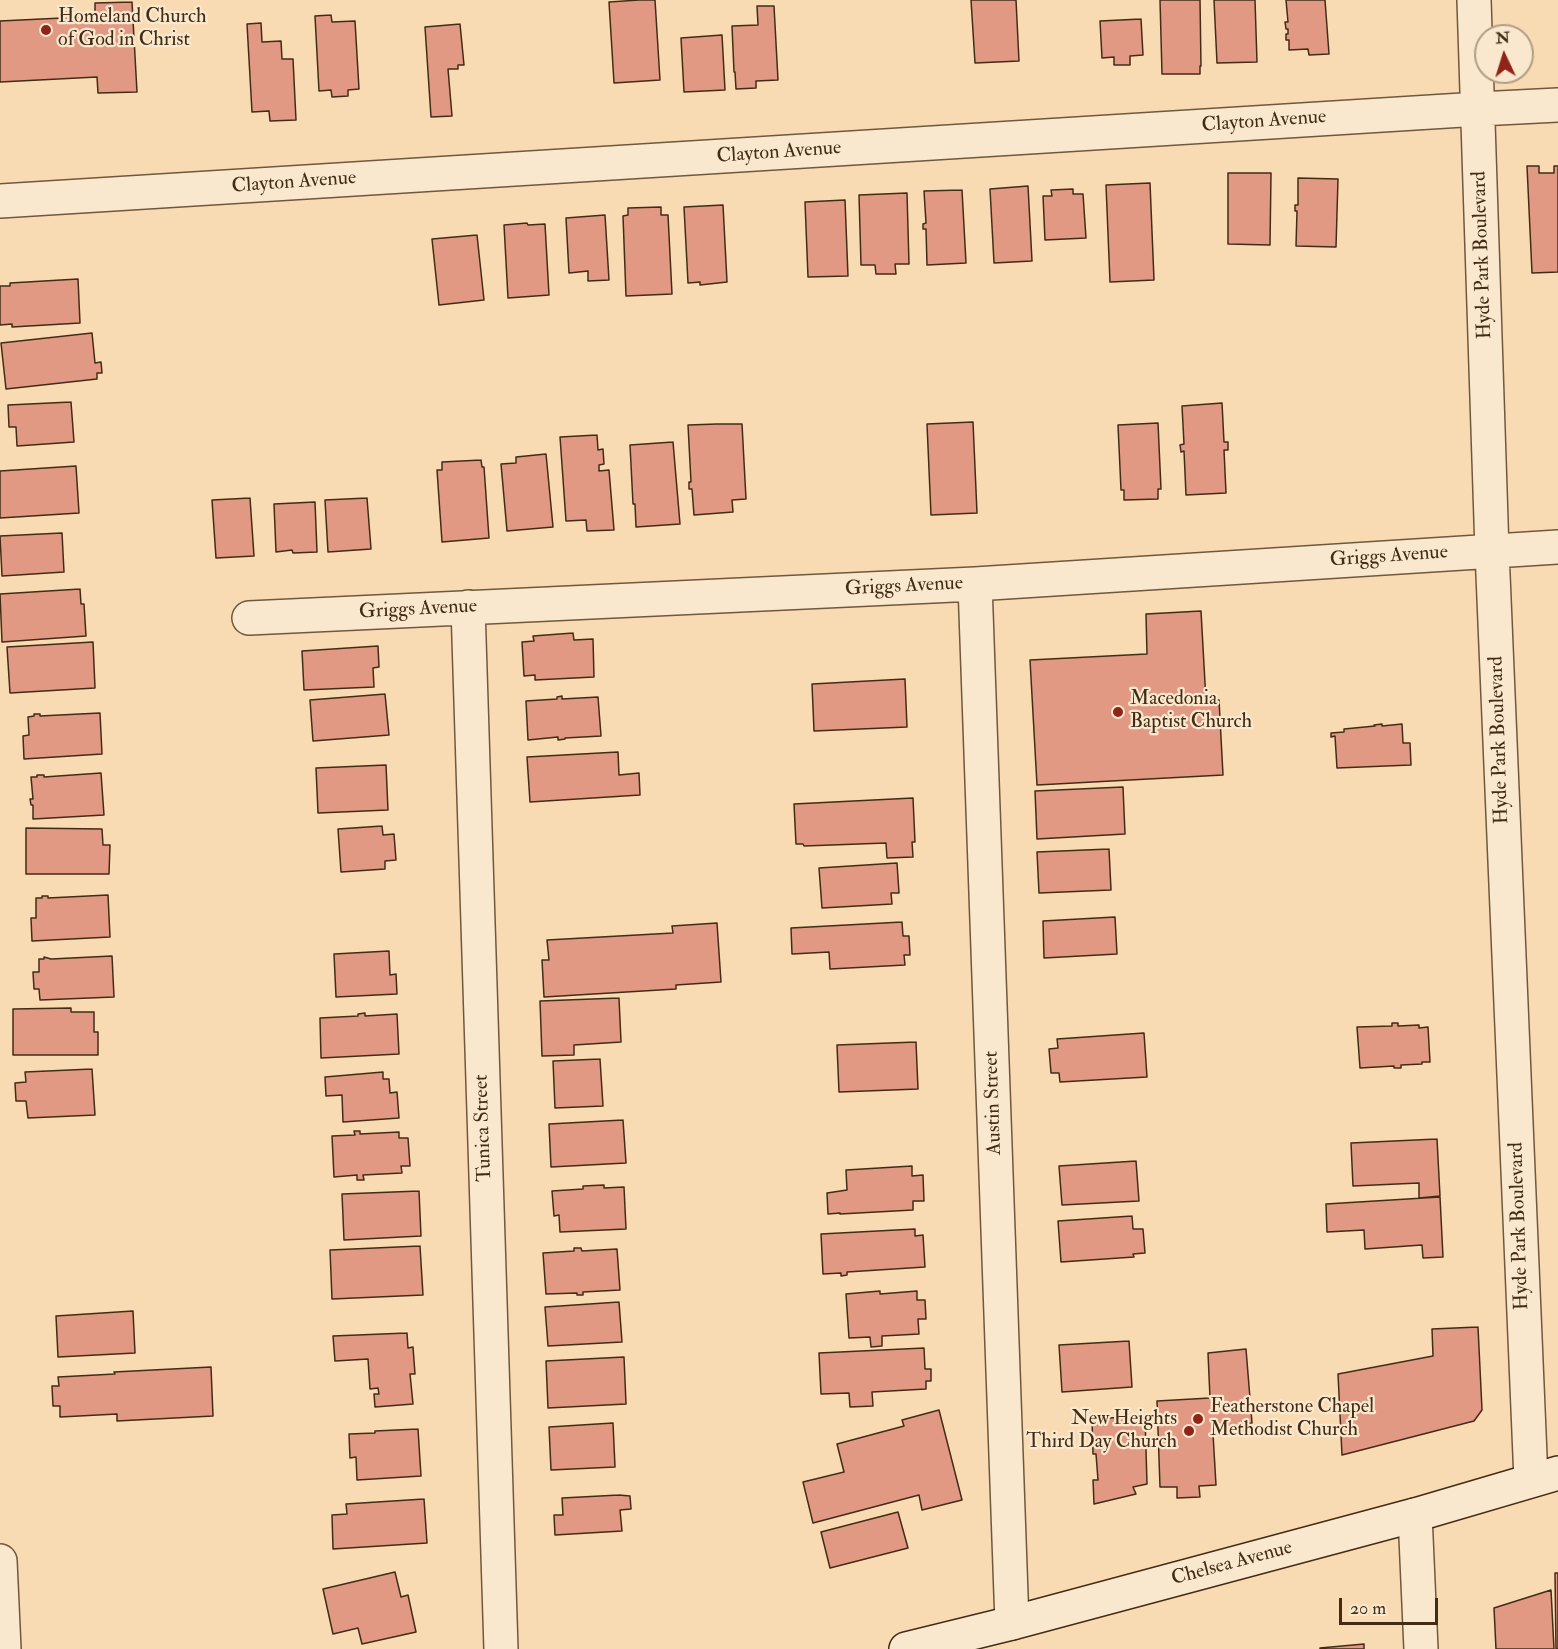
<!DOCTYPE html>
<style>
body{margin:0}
#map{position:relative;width:1558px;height:1649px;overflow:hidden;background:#f8dbb3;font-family:"IM FELL Double Pica",serif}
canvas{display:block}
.north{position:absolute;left:1474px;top:24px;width:60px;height:60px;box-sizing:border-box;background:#fae8ce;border:2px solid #b19d84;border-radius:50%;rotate:356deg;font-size:16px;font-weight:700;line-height:24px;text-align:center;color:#432c16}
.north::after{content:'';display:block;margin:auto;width:21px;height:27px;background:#8f2418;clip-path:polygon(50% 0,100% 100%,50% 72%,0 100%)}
.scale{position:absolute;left:1339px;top:1598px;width:99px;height:27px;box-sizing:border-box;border:3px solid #432c16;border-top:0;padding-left:8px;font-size:18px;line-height:21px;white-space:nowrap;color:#432c16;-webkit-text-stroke:4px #fae8ce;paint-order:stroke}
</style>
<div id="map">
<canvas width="1558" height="1649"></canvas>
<div class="north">N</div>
<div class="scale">20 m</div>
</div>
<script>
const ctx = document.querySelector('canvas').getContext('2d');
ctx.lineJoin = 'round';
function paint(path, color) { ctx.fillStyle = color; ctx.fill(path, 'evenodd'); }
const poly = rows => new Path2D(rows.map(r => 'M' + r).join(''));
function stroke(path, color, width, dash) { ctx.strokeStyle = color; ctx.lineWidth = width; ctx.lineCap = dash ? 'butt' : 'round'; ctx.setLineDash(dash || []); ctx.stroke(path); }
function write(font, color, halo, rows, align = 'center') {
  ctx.font = font + ' "IM FELL Double Pica",serif'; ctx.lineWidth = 4.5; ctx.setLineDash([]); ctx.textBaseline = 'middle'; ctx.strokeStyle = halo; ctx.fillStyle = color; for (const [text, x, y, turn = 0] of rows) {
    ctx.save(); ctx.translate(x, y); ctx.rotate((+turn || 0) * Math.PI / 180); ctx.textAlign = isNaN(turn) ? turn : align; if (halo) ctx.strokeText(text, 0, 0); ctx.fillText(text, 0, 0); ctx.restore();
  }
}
const building = poly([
 [639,0,655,0,660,80,614,83,609,2,639,0],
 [971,0,1016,0,1019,61,975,63,971,0],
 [1160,0,1200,0,1201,66,1200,66,1200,74,1162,74,1160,0],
 [1214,0,1255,0,1257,62,1217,63,1214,0],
 [1286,0,1325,0,1329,54,1309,55,1308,49,1289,50,1289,40,1286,40,1286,34,1288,34,1288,29,1286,29,1285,22,1288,22,1286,0],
 [132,2,137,92,98,93,97,77,0,82,0,21,62,18,62,13,70,12,70,18,95,17,95,3,132,2],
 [757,6,774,6,778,80,756,81,756,88,736,89,735,72,734,72,732,26,758,25,757,6],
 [331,15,332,22,355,21,359,89,348,90,348,96,332,97,331,90,319,91,315,16,331,15],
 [1141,19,1143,55,1130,56,1130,65,1114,65,1114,57,1102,58,1100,21,1141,19],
 [261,23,262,42,281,41,282,59,293,59,296,120,270,121,269,111,252,112,247,24,261,23],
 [460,24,464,65,458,65,458,69,448,69,452,116,431,117,425,27,460,24],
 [722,35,725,90,684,92,681,38,722,35],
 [1527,166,1539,166,1539,173,1554,173,1554,166,1558,166,1558,272,1532,273,1527,166],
 [1228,173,1271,173,1270,245,1228,244,1228,173],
 [1298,178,1338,179,1336,247,1296,246,1297,211,1295,211,1295,205,1298,205,1298,178],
 [1150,183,1154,280,1110,282,1106,185,1150,183],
 [1028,186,1032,261,994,263,990,189,1028,186],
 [1073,189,1073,194,1083,194,1086,238,1045,240,1043,196,1052,196,1051,190,1073,189],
 [962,190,966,263,927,265,926,229,923,229,923,224,926,223,924,191,962,190],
 [907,193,909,264,895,264,896,274,876,274,875,265,861,265,859,195,907,193],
 [845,200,848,276,808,277,805,202,845,200],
 [723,205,727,282,700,285,700,282,688,283,684,207,723,205],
 [661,207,661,215,668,215,672,294,626,296,623,216,628,215,628,208,661,207],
 [605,215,609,280,588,281,588,271,569,273,566,218,605,215],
 [527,223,528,225,545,224,549,295,508,298,504,225,527,223],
 [477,235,484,300,439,305,432,239,477,235],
 [78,279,80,323,12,327,12,324,0,325,0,286,10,286,10,283,78,279],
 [92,333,95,363,101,362,102,373,97,373,97,379,6,389,1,343,92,333],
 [71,402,74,442,17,446,16,427,9,427,8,405,71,402],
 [1222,403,1224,442,1228,442,1228,450,1224,450,1226,493,1186,495,1184,451,1181,452,1180,445,1184,444,1182,406,1222,403],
 [973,422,977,513,931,515,927,424,973,422],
 [1158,423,1161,489,1158,489,1158,499,1124,500,1124,490,1121,490,1118,425,1158,423],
 [717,424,742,424,746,499,732,500,733,512,694,515,692,489,689,489,689,482,691,482,688,425,717,424],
 [597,435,598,450,603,449,604,464,599,465,599,471,609,470,614,530,587,531,586,520,566,521,560,437,597,435],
 [673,442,680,524,636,527,635,504,633,504,630,445,673,442],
 [546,454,553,527,507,531,501,464,516,463,516,457,546,454],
 [481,460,482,467,484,467,489,538,442,542,437,470,442,470,442,462,481,460],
 [76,466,79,513,0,518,0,471,76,466],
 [250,498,254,556,216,558,212,500,250,498],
 [367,498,371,549,328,552,325,500,367,498],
 [315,502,317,552,293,553,292,550,276,552,274,504,315,502],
 [62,533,64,572,2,576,0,536,62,533],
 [80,589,81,604,84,604,86,636,2,642,0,594,80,589],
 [1201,611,1206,701,1219,700,1223,775,1037,785,1030,660,1147,654,1146,614,1201,611],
 [573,633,574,640,593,639,594,677,535,680,535,675,524,676,522,642,534,641,533,636,573,633],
 [93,642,95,688,10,693,7,647,93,642],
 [378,646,379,667,373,668,374,687,304,690,302,651,378,646],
 [905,679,907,727,814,731,812,684,905,679],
 [385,694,389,735,313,741,310,700,385,694],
 [562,696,562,699,598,697,601,736,565,738,565,739,558,740,558,737,528,740,526,701,557,699,557,697,562,696],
 [100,713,102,754,24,759,23,736,29,735,28,717,34,716,34,714,40,714,40,716,100,713],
 [1382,724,1382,726,1402,724,1403,743,1410,743,1411,765,1337,768,1335,736,1331,737,1331,733,1344,732,1344,729,1375,726,1374,725,1382,724],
 [618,752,619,775,639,773,640,795,530,802,527,757,618,752],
 [386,765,388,810,318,813,316,768,386,765],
 [101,773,104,815,33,819,33,805,31,805,30,799,33,799,31,777,37,777,37,775,44,775,44,777,101,773],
 [1123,787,1125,834,1037,839,1035,791,1123,787],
 [913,798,915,842,912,842,913,857,887,858,886,843,804,846,803,844,796,844,794,804,913,798],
 [382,826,383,835,394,834,396,860,385,861,385,869,341,872,338,829,382,826],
 [26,828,102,829,103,845,110,845,109,874,26,874,26,828],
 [1109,849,1111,890,1039,893,1037,852,1109,849],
 [897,863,899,893,891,893,892,904,822,908,819,868,897,863],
 [108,895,110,937,32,941,31,918,36,918,36,898,42,898,42,896,48,896,48,898,108,895],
 [1115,917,1117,954,1044,958,1043,921,1115,917],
 [902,922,903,936,909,936,910,955,904,955,905,965,830,969,829,952,792,954,791,928,902,922],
 [717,923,721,982,676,985,676,989,544,997,542,960,549,960,547,940,673,933,672,926,717,923],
 [389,951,390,975,396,974,397,994,336,997,334,954,389,951],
 [112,956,114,997,40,1000,39,989,34,989,33,972,39,972,39,959,44,959,44,957,51,959,112,956],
 [619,998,621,1042,574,1045,574,1055,542,1056,540,1001,619,998],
 [71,1008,71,1012,94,1012,94,1032,98,1032,98,1055,13,1055,13,1009,71,1008],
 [365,1013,365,1016,397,1014,399,1054,321,1058,320,1018,358,1016,358,1014,365,1013],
 [1392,1023,1398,1023,1398,1026,1419,1025,1419,1028,1428,1027,1430,1062,1422,1062,1422,1064,1401,1065,1401,1068,1394,1068,1394,1066,1360,1068,1357,1027,1392,1026,1392,1023],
 [1144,1033,1147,1077,1060,1082,1059,1073,1051,1073,1049,1049,1058,1048,1057,1039,1144,1033],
 [916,1042,918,1089,839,1092,837,1045,916,1042],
 [600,1059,603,1106,555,1108,553,1061,600,1059],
 [92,1069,95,1115,28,1118,26,1101,16,1101,15,1083,26,1082,25,1072,92,1069],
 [383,1072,383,1079,389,1079,390,1093,397,1092,399,1118,343,1122,342,1095,326,1096,325,1077,383,1072],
 [623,1120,626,1163,551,1167,549,1124,623,1120],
 [354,1131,360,1131,360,1134,399,1132,399,1138,408,1138,410,1166,401,1166,402,1173,363,1175,364,1180,357,1180,357,1175,334,1177,332,1136,355,1135,354,1131],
 [1437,1139,1440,1196,1419,1198,1419,1183,1353,1186,1351,1143,1437,1139],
 [1136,1161,1139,1201,1062,1205,1059,1166,1136,1161],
 [912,1166,912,1176,923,1175,924,1201,913,1201,913,1210,840,1214,840,1213,828,1214,827,1193,847,1190,846,1170,912,1166],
 [604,1185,604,1188,624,1187,626,1229,560,1232,559,1215,554,1216,552,1191,583,1189,583,1186,604,1185],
 [419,1191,421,1236,344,1240,342,1194,419,1191],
 [1440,1197,1443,1257,1423,1258,1422,1245,1365,1249,1364,1230,1327,1232,1326,1204,1440,1197],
 [1132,1216,1133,1229,1143,1229,1145,1253,1133,1254,1134,1257,1061,1262,1058,1221,1132,1216],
 [915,1229,915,1236,923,1235,925,1267,847,1272,847,1275,841,1276,841,1273,823,1274,821,1234,915,1229],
 [420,1246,423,1295,332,1299,330,1250,420,1246],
 [574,1248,581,1248,582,1251,617,1249,620,1290,583,1292,583,1295,577,1295,577,1293,546,1294,543,1253,574,1251,574,1248],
 [880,1291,880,1294,917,1291,917,1300,925,1300,926,1319,918,1319,919,1334,882,1336,882,1346,871,1347,870,1337,849,1338,846,1294,880,1291],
 [619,1302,622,1342,548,1346,545,1307,619,1302],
 [133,1311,135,1353,58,1357,56,1316,133,1311],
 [1478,1327,1482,1410,1474,1421,1342,1455,1338,1374,1433,1356,1432,1329,1478,1327],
 [407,1333,408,1348,413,1347,415,1374,410,1374,413,1404,375,1407,374,1394,379,1394,378,1388,370,1389,368,1359,335,1361,333,1336,407,1333],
 [1129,1341,1132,1387,1062,1392,1059,1345,1129,1341],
 [924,1348,925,1369,931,1369,931,1381,926,1381,926,1389,872,1392,873,1406,850,1407,849,1393,821,1394,819,1353,924,1348],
 [1246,1349,1252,1423,1244,1424,1244,1433,1221,1436,1221,1433,1213,1434,1216,1485,1199,1486,1200,1497,1177,1498,1177,1487,1160,1487,1157,1401,1210,1398,1208,1353,1246,1349],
 [624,1357,626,1404,548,1408,546,1361,624,1357],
 [211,1367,213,1416,117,1421,117,1414,60,1417,60,1406,53,1406,52,1386,59,1386,58,1377,115,1374,114,1372,211,1367],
 [939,1410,962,1500,922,1510,919,1495,813,1523,803,1482,844,1472,837,1444,904,1426,902,1420,939,1410],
 [1145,1416,1147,1484,1133,1487,1136,1494,1094,1504,1093,1480,1098,1480,1096,1454,1093,1454,1092,1419,1145,1416],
 [613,1423,615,1467,551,1470,549,1427,613,1423],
 [418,1429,421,1476,357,1480,356,1457,350,1458,349,1434,375,1433,375,1431,418,1429],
 [619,1495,630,1496,631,1509,620,1510,622,1531,555,1535,554,1515,563,1515,562,1498,619,1495],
 [424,1499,427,1543,333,1549,332,1515,347,1514,346,1504,424,1499],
 [898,1512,908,1548,830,1568,821,1532,898,1512],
 [395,1572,401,1597,408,1595,416,1632,362,1644,358,1628,333,1634,323,1589,395,1572],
 [1555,1573,1558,1573,1558,1649,1556,1649,1555,1573],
 [1551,1590,1554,1649,1496,1649,1494,1608,1551,1590],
 [1364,1644,1364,1649,1320,1649,1320,1648,1364,1644]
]);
paint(building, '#e19983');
stroke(building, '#432c16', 1.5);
const minor = poly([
 [1474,0,1492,551,1531,1480],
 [0,201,1479,109,1558,105],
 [975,584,1012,1623],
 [468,607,501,1649],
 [249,618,975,584,1558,547],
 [1415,1515,1421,1649],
 [0,1561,4,1649]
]);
const secondary = poly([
 [906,1649,1012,1623,1415,1515,1558,1473]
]);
stroke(minor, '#70583d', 36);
stroke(secondary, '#432c16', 36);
stroke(minor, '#fae8ce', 33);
stroke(secondary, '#fae8ce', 33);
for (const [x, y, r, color] of [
 [46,30,6,"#8f2418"],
 [1118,712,6,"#8f2418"],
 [1198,1419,6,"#8f2418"],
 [1189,1431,6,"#8f2418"]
]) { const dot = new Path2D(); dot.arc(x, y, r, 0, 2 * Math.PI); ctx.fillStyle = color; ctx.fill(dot); stroke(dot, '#fae8ce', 2); }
write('20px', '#432c16', '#fae8ce', [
 ["Homeland Church",58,18],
 ["of God in Christ",58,41],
 ["Macedonia",1130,700],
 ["Baptist Church",1130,723],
 ["Featherstone Chapel",1210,1408],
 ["Methodist Church",1210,1431],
 ["New Heights",1177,1420,"right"],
 ["Third Day Church",1177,1443,"right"]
], 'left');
write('20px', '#432c16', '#fae8ce', [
 ["Clayton Avenue",1264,122,-4],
 ["Clayton Avenue",779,153,-4],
 ["Clayton Avenue",294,183,-4],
 ["Hyde Park Boulevard",1483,255,-92],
 ["Griggs Avenue",1389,557,-4],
 ["Griggs Avenue",904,587,-3],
 ["Griggs Avenue",418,610,-3],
 ["Hyde Park Boulevard",1500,740,-92],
 ["Austin Street",994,1103,-92],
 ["Tunica Street",484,1128,-92],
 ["Hyde Park Boulevard",1520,1226,-92],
 ["Chelsea Avenue",1232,1564,-15]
]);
</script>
